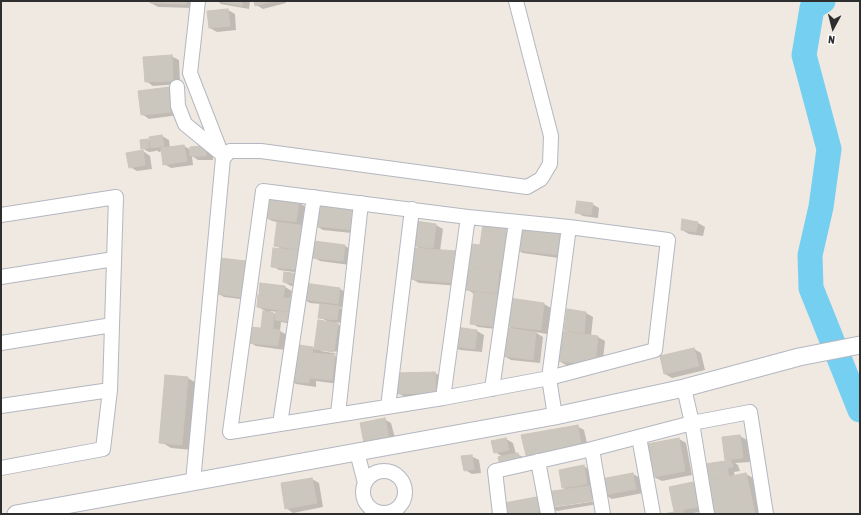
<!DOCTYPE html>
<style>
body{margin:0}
#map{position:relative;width:861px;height:515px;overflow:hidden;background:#efe9e1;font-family:"Asap Condensed",sans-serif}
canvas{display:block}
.frame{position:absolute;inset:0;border:2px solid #2e2e2e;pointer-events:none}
.north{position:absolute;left:813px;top:8px;width:40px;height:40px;-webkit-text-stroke:3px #fff;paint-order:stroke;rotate:187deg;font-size:11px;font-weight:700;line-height:16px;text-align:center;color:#2e2e2e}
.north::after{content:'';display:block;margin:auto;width:14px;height:18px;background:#2e2e2e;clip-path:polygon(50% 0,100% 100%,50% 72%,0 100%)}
</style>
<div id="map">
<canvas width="861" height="515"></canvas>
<div class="frame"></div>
<div class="north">N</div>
</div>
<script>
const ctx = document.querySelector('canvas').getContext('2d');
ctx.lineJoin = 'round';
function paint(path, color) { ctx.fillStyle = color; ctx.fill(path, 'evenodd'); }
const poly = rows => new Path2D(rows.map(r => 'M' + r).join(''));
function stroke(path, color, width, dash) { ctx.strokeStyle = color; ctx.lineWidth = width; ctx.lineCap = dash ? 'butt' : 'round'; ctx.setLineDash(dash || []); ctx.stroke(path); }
paint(poly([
 [151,1,193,1,193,8,158,7,151,3],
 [217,1,250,1,249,9,221,4],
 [255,1,285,1,286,3,263,9,256,5],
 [228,10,235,14,236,30,217,32,210,28],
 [171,56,179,60,180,84,153,86,146,81],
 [169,88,179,115,149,119,142,114],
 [162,136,169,140,170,148,184,146,191,150,191,148,213,152,213,160,198,160,192,156,193,165,171,168,164,164,162,151,159,152,156,150,156,151,149,152,142,148,148,140,151,141],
 [143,151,150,156,152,169,137,171,130,167],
 [299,203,306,207,309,274,279,270,272,266,283,250,275,245,278,222,272,221,265,217],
 [592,204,599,208,598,218,583,216,576,212],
 [318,206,361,234,323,230,316,226],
 [698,223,705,227,703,236,689,234,682,230],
 [436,225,443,229,440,251,461,286,419,283,412,279,420,249,414,245],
 [484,226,512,229,566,259,523,253,517,250,511,274,500,273,506,276,504,298,544,304,551,308,547,334,535,332,543,337,540,363,511,360,504,356,515,330,505,325,505,330,478,327,471,323,474,294,467,289,476,270,470,266,481,246],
 [315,242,345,246,352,250,350,265,320,261,313,257],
 [246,262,253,266,249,300,224,297,217,293],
 [284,282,340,289,347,293,345,308,338,307,346,311,344,323,334,322,344,328,341,355,332,354,341,360,339,384,316,381,316,387,296,384,289,380,313,348,315,349,329,322,319,317,321,304,310,303,303,299,304,287,291,286],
 [321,349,339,352,339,354,321,351],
 [261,284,285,287,292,291,290,300,298,325,281,322,280,331,287,335,285,350,256,346,249,342,262,329,264,313,269,313,258,307],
 [270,311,277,312,276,315],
 [568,310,586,313,593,317,591,336,598,337,605,341,602,369,566,365,559,361,572,334,565,330],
 [456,329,477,331,484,335,482,352,460,350,453,346],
 [694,349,701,353,705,370,672,378,665,374],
 [435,373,442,377,443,396,405,397,398,393],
 [188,378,198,384,193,450,171,448,161,442],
 [384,419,391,423,396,442,372,447],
 [577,426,584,430,588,448,535,462],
 [740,436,747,440,750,462,735,463,738,465,740,471,734,472,735,477,746,474,753,478,761,514,716,514,714,481,710,479,729,462,726,459,723,438],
 [506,439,513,443,516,454,517,454,525,458,526,464,503,457,495,452],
 [679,439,686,443,692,475,662,481,654,477],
 [471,456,479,460,481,473,472,474,465,470],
 [584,466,591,471,594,487,591,488,596,491,598,504,557,511,550,507,551,514,507,514,542,497,568,490,563,488],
 [596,499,597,501,555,507,555,505],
 [633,474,640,478,643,493,612,499,605,495],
 [312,479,319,483,323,507,293,513,286,508],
 [693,483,700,487,704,511,689,514,669,514,675,513,670,488]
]), '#0003');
stroke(poly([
 [823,1,812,8,804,55,829,149,821,207,810,255,811,288,860,410]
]), '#75cff0', 25);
const building = poly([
 [150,1,186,1,186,4,150,3,150,1],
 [218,1,242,1,242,6,218,1],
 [254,1,272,1,255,6,254,1],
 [228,9,230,26,209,28,207,11,228,9],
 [172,55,173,81,145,82,143,57,172,55],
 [170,87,172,112,141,115,138,91,170,87],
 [162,135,164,146,151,148,149,137,162,135],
 [148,139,149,148,141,149,140,140,148,139],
 [184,145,187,161,163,165,161,148,184,145],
 [206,146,206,156,190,156,190,147,206,146],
 [143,150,145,165,129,168,126,153,143,150],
 [267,197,299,202,296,222,264,218,267,197],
 [577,201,593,203,591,215,575,213,577,201],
 [317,205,356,208,354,230,315,226,317,205],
 [682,219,698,222,696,232,681,230,682,219],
 [415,221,436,224,433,248,412,246,415,221],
 [277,222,306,226,302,250,274,246,277,222],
 [483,224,513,228,510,248,480,245,483,224],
 [518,227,562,233,559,255,515,250,518,227],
 [314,241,345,245,343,261,312,258,314,241],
 [471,244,507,248,504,271,469,267,471,244],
 [273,248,304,251,302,270,271,267,273,248],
 [413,248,457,251,454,283,411,279,413,248],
 [220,258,246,261,242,297,216,294,220,258],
 [468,268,499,271,497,293,466,290,468,268],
 [284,272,300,274,299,284,283,282,284,272],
 [260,283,285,286,283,298,259,295,260,283],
 [304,283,340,288,338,304,302,299,304,283],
 [474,292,502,295,498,327,470,324,474,292],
 [258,295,295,299,293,312,257,307,258,295],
 [509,298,544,303,541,330,505,326,509,298],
 [320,304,339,306,337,320,318,318,320,304],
 [567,309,586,312,584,333,564,330,567,309],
 [263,311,274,313,273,329,261,328,263,311],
 [276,311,292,313,291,322,275,320,276,311],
 [318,320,338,323,334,352,314,349,318,320],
 [250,327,280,330,278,346,248,343,250,327],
 [455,327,477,330,475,349,452,346,455,327],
 [506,328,536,332,533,360,503,356,506,328],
 [561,331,598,336,595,365,557,361,561,331],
 [292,344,313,347,309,383,288,381,292,344],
 [694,348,699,366,664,374,660,356,694,348],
 [313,353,335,355,332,380,310,378,313,353],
 [435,372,436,393,397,394,396,373,435,372],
 [165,375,188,377,182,445,159,443,165,375],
 [385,418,389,438,364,443,360,423,385,418],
 [578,425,581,445,527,459,521,435,578,425],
 [740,435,743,458,725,460,722,437,740,435],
 [506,438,509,450,494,453,491,441,506,438],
 [679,438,685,471,654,477,647,444,679,438],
 [518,453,520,461,500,465,498,457,518,453],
 [472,455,474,469,464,471,461,456,472,455],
 [731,460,733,467,727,468,729,476,710,480,706,464,731,460],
 [584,465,587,484,562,488,559,470,584,465],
 [633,473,636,489,604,495,601,479,633,473],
 [746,473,755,514,715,514,708,481,746,473],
 [312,478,317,503,285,509,281,483,312,478],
 [693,482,698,507,674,511,669,487,693,482],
 [589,486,592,501,549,507,546,492,589,486],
 [542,496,545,511,527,514,506,514,504,503,542,496],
 [683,510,683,514,664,514,683,510]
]);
paint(building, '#cbc7bf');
stroke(building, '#cbc5ba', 1);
const minor = poly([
 [177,87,178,106,185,124,218,151],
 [223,158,230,151,261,151,527,187,541,179,550,164,551,136,516,1],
 [1,215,116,197,110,390,103,449,1,468],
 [1,277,114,259],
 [1,343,112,325],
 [684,388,692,423,707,514],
 [492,389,516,222],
 [443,398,468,217],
 [1,406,110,390],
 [388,407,412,209],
 [338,414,361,203],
 [555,416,549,378,443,398,230,432,263,191,468,217,569,227,668,240,655,350,549,378,569,227],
 [280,424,314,197],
 [639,437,653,514],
 [592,449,603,514],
 [357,452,365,483],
 [538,461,548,514],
 '363 492a21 21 0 1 1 42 0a21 21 0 1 1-42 0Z',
 [193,482,223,158,190,73,198,1],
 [500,514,495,471,592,449,692,423,750,412,766,514]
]);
const tertiary = poly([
 [16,514,555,416,684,388,799,357,860,345]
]);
stroke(minor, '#b4b7c1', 16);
stroke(tertiary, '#b4b7c1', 19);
stroke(minor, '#fff', 14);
stroke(tertiary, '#fff', 17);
</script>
